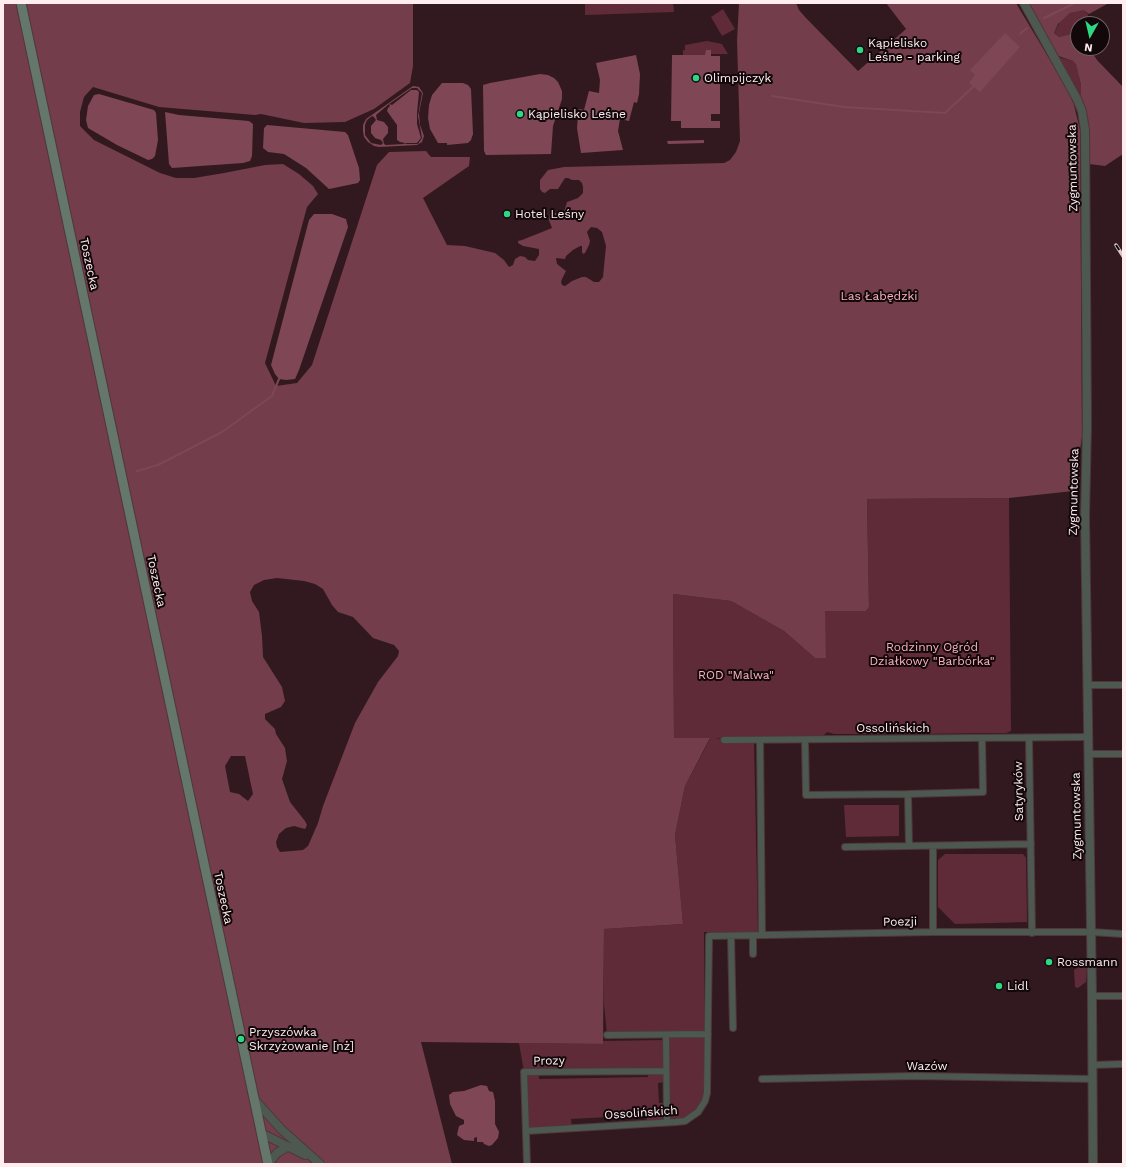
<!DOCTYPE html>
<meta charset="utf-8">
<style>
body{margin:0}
#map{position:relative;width:1126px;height:1167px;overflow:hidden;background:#32191f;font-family:"Work Sans",sans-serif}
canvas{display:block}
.frame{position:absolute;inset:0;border:4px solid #ffedf0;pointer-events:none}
.north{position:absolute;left:1070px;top:16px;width:40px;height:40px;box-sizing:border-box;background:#12080a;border:1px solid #716466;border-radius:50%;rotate:188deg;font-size:11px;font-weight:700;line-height:16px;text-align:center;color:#ffedf0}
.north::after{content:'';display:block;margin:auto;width:14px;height:18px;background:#2ed883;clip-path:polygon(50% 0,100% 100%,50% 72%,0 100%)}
</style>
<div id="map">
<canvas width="1126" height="1167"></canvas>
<div class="frame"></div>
<div class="north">N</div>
</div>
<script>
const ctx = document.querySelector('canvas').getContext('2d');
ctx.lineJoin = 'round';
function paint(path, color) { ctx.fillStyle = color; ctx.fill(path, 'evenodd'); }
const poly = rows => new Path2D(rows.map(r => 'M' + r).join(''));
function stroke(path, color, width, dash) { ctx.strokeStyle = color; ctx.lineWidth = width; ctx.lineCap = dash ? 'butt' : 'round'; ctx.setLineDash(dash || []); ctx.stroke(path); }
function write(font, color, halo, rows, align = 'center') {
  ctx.font = font + ' "Work Sans",sans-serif'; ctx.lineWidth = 4; ctx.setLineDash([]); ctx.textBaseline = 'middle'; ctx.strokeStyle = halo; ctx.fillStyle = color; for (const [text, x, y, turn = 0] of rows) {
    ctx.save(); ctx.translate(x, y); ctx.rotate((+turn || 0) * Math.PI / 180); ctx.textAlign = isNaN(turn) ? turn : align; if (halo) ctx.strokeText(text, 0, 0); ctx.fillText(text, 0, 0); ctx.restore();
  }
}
paint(poly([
 [585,3,673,3,674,12,585,15],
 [723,9,735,29,722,36,711,17],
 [1079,10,1083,10,1088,14,1087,24,1078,24,1078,32,1059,37,1054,33,1061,20,1070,13],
 [707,41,722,44,728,54,711,54,711,50,706,51,706,55,683,55,683,50,685,50,685,45],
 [1058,57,1073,61,1076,63,1081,85,1081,97],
 [1009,498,1011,731,1006,733,913,734,834,734,827,732,823,736,715,738,754,743,758,933,704,932,704,1003,708,1034,706,1097,690,1118,647,1123,646,1115,571,1119,572,1128,526,1131,524,1072,519,1043,603,1044,603,1041,666,1040,666,1035,607,1035,604,1004,604,929,683,924,675,835,685,786,710,739,674,738,673,594,731,601,784,631,815,658,826,658,824,611,866,611,869,607,867,499],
 [648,1071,648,1077,539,1079,539,1072],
 [666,1082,667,1103,659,1103,658,1083],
 [844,805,899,805,899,836,846,837],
 [945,854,1023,854,1026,858,1027,922,955,924,938,907,938,860],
 [1087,966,1086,982,1078,988,1075,987,1074,970,1079,967]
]), '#5f2b39');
paint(poly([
 [3,3,413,3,413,66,410,83,374,109,345,122,304,123,261,114,255,115,159,107,93,87,84,97,80,112,80,126,94,140,160,173,176,178,194,178,224,173,265,165,283,164,299,174,313,186,318,194,307,207,265,363,276,386,297,383,312,365,377,165,389,152,426,151,431,157,470,157,469,166,423,198,447,245,465,246,495,253,504,260,509,267,513,265,515,259,520,256,525,257,528,260,535,261,539,255,539,249,523,246,518,243,518,241,522,240,552,228,549,220,550,210,559,215,564,212,567,202,578,198,583,193,583,187,582,183,579,180,572,180,568,178,565,178,558,189,550,189,545,193,542,192,540,189,540,180,548,170,564,167,724,163,730,160,736,152,740,141,737,41,739,3,796,3,799,10,806,18,858,71,906,29,886,3,1016,3,1069,92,1074,105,1080,130,1082,437,1080,450,1079,489,1073,491,1009,498,867,499,869,607,866,611,825,611,826,658,815,658,784,631,731,601,673,594,674,738,710,738,685,786,675,835,683,924,604,929,603,1044,421,1042,452,1164,3,1164],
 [591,227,597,228,602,232,606,246,603,277,599,282,594,282,586,277,582,277,572,281,565,286,562,285,561,282,562,279,566,271,557,264,556,258,565,259,566,256,573,250,580,246,582,246,582,252,583,254,585,253,589,245,590,241,587,232],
 [277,578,304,581,315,584,323,589,332,605,338,612,353,617,373,638,394,645,399,651,398,656,378,682,355,723,323,806,318,823,308,846,303,850,280,852,277,847,276,842,279,834,286,828,294,826,305,829,307,825,305,821,290,802,282,779,287,761,285,748,276,734,275,729,265,719,265,714,281,707,285,701,282,687,263,657,262,636,259,612,252,601,250,592,254,585,264,580],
 [231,756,245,756,253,794,248,801,239,794,230,792,225,766],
 [1028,3,1109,3,1089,14,1083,10,1070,13,1058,24,1054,33,1059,37,1078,32,1078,48,1089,48,1097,60,1123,87,1123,154,1105,166,1089,164,1088,119,1081,97,1081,85,1076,64,1073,61,1058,56]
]), '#733d4b');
paint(poly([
 [1005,33,1020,47,980,92,969,83,975,75,970,70],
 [706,50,711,50,711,56,720,56,720,114,711,114,711,121,720,121,720,128,681,128,681,121,671,121,672,55,705,55],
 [636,55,640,74,639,94,637,103,634,102,629,121,620,119,618,131,623,150,581,153,577,128,578,115,579,109,584,110,589,91,599,93,600,80,596,63],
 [540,74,548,75,554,78,558,82,562,91,562,99,553,126,551,154,486,155,484,151,483,85,490,83],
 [442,83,463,83,468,85,471,89,473,134,471,140,468,143,447,145,447,143,438,143,430,129,428,118,429,105,432,95],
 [413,86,419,87,423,93,419,113,420,125,424,136,422,142,417,145,379,147,374,146,368,142,364,137,363,131,363,125,366,119],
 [412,88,417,88,422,93,418,116,422,138,418,144,405,144,406,143,417,143,421,138,417,124,417,113,419,92,417,90,411,90,392,105,389,104],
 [389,104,390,106,388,108,387,111,397,125,397,140,400,142,405,143,404,144,386,145,384,144,383,139,388,133,388,127,384,122,377,120,376,115],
 [372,116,374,117,376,120,371,126,371,133,375,138,381,140,383,143,381,145,371,143,365,135,365,125,367,120],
 [99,94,154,110,156,113,158,140,155,156,152,159,148,160,117,145,88,128,86,120,88,106,94,95],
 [165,112,179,115,249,121,253,124,252,156,250,161,243,163,172,168,169,164],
 [267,125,345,132,348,135,359,168,360,180,358,183,329,189,306,168,284,154,268,152,263,148,264,128],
 [704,140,704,143,668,144,667,141],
 [314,214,332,214,346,219,348,227,299,370,295,379,286,380,279,379,275,374,271,365,309,220],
 [481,1085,487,1086,489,1091,493,1092,495,1101,495,1124,499,1132,498,1138,492,1145,489,1146,484,1144,483,1142,477,1142,477,1137,474,1138,474,1141,464,1140,457,1135,459,1126,464,1124,464,1120,456,1116,450,1104,449,1095,453,1092,464,1091]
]), '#7f4755');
stroke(poly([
 [1044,18,1075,3],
 [1020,34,1027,28],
 [772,96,844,107,945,113,975,85],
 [137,471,158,465,222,432,272,396,279,379]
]), '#7f4755', 2);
const minor = poly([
 [1088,685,1123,685],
 [1029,738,1032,933],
 [724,740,1088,737],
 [760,740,762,935],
 [805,740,806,795,908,794],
 [1089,754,1123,754],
 [909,846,908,794,983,792,982,739],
 [933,846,933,932],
 [845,847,1031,844],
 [753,935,753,954],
 [731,936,733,1028],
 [1092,996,1123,996],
 [607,1035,708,1034],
 [666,1035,667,1122],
 [1093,1065,1123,1064],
 [762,1079,915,1076,1093,1079],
 [526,1131,676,1122,685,1121,698,1112,705,1101,707,1093,709,936,933,932,1091,932,1123,934],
 [527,1164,524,1072,666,1071]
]);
const tertiary = poly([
 [1024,3,1077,99,1082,111,1085,130,1087,426,1085,516,1092,996,1093,1164],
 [254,1099,281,1129,320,1164],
 [261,1133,305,1155],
 [268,1164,277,1153,287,1147]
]);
const secondary = poly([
 [21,3,268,1164]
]);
stroke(minor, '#4f373c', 8);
stroke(tertiary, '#4f373c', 10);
stroke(secondary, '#4f373c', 11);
stroke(minor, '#4d5850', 6);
stroke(tertiary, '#4d5850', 8);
stroke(secondary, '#65766a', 9);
const rail = poly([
 [1116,245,1123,256]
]);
stroke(rail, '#dcc9cc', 3.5);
stroke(rail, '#12080a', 2, [6]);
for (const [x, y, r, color] of [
 [860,50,4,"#2ed883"],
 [696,78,4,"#2ed883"],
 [520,114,4,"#2ed883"],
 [507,214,4,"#2ed883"],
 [1049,962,4,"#2ed883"],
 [999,986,4,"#2ed883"],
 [241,1039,4,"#2ed883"]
]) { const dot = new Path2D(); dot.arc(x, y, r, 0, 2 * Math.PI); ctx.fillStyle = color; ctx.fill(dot); stroke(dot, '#12080a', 1.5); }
write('12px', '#ffedf0', '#12080a', [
 ["Kąpielisko",868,43],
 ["Leśne - parking",868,57],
 ["Olimpijczyk",704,78],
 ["Kąpielisko Leśne",528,114],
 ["Hotel Leśny",515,214],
 ["Rossmann",1057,962],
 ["Lidl",1007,986],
 ["Przyszówka",249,1032],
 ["Skrzyżowanie [nż]",249,1046]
], 'left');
write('12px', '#ffedf0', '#12080a', [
 ["Zygmuntowska",1073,168,-91],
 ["Toszecka",89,264,78],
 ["Zygmuntowska",1074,492,-89],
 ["Toszecka",156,581,78],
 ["Ossolińskich",893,728],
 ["Satyryków",1019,791,-91],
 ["Zygmuntowska",1077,816,-91],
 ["Toszecka",223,898,78],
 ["Poezji",900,922,-1],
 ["Prozy",549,1061,-1],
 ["Wazów",927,1066],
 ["Ossolińskich",641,1113,-4]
]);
write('12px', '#fab2c2', '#12080a', [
 ["Las Łabędzki",879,296],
 ["Rodzinny Ogród",932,647],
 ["Działkowy \"Barbórka\"",932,661],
 ["ROD \"Malwa\"",736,675]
]);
</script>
